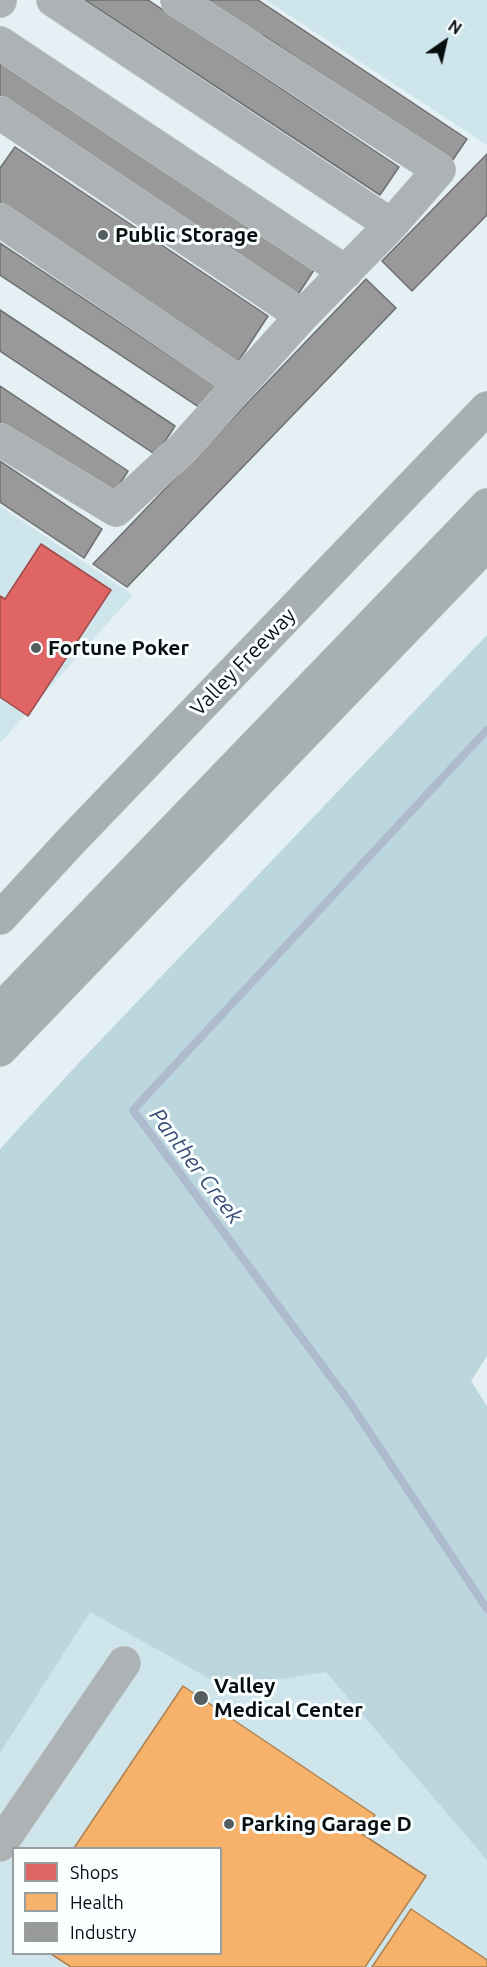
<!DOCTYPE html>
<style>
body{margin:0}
#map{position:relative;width:487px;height:1967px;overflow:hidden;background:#e4f0f4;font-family:Ubuntu,sans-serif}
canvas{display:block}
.legend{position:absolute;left:12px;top:1847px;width:210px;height:108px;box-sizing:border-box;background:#f9feff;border:2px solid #989e9f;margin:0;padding:8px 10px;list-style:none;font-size:18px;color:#070e10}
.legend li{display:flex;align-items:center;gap:12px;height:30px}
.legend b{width:30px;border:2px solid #989e9f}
.north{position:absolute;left:415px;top:12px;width:60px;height:60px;-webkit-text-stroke:4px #f9feff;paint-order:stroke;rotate:34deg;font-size:16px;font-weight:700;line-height:24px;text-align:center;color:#070e10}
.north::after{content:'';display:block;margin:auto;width:21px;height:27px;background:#070e10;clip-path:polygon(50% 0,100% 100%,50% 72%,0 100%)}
</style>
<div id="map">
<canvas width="487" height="1967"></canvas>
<ul class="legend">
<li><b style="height:16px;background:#e06666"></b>Shops</li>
<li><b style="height:16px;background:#f6b26b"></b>Health</li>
<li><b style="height:16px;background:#999"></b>Industry</li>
</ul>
<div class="north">N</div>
</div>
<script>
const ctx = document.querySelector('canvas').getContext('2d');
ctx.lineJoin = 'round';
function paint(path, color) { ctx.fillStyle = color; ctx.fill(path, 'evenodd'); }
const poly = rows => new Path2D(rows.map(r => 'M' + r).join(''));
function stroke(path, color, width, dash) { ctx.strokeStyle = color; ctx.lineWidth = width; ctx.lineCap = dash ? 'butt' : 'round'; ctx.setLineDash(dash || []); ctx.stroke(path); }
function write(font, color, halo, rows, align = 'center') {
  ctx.font = font + ' Ubuntu,sans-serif'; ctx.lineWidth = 6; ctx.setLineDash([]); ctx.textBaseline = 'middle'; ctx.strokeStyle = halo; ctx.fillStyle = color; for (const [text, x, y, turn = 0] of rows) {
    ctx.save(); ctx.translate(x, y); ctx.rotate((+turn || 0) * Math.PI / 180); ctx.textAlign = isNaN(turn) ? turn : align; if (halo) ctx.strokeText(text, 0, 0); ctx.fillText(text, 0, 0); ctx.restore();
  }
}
paint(poly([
 [266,0,487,0,487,145],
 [0,506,133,595,0,743],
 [238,1465,487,1819,487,1967,0,1967,0,1577],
 [14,1848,220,1848,220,1954,14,1954]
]), '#cfe5ec');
paint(poly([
 [487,635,487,1356,471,1381,487,1406,487,1860,326,1672,226,1688,90,1612,0,1753,0,1149,74,1068]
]), '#bcd6dd');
const shops = poly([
 [41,544,111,590,28,716,0,697,0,596,5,599,41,544]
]);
paint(shops, '#e06666');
stroke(shops, '#9f4c4c', 1.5);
const health = poly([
 [183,1686,375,1815,362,1834,426,1876,365,1967,71,1967,51,1954,220,1954,220,1848,74,1848,183,1686],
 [411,1909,487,1960,487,1967,372,1967,411,1909]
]);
paint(health, '#f6b26b');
stroke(health, '#ae8150', 1.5);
const industry = poly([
 [85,0,148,0,399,167,380,195,85,0],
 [201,0,258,0,467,139,452,161,263,35,261,39,201,0],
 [0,61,314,270,295,299,0,103,0,61],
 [15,147,268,316,236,365,0,208,0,168,15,147],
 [487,154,487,215,412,291,382,261,487,154],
 [0,243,217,387,202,409,0,275,0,243],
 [366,279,396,308,127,587,93,564,366,279],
 [0,310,175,426,156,455,0,351,0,310],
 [0,386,128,471,110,500,0,427,0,386],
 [0,461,102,529,84,558,0,502,0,461]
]);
paint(industry, '#999');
stroke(industry, '#6d6f70', 1.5);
stroke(poly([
 [487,730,133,1110,350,1403,487,1609]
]), '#aebbcf', 8);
const minor = poly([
 [53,0,391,225],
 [0,1,0,0],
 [0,43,346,272],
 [0,113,302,316],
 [0,220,240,383],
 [0,440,116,510,181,450,302,316,391,225,439,170,177,0],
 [0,1845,124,1663]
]);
const highway = poly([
 [0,918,71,841,487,408],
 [0,1010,487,505],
 [0,1050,487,544]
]);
stroke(minor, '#c2cbce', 34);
stroke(highway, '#c2cbce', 34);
stroke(minor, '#adb2b5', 33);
stroke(highway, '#a8afb3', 33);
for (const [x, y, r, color] of [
 [103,235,6,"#545d60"],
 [36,648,6,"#545d60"],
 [201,1698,8,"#545d60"],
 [229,1824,6,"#545d60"]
]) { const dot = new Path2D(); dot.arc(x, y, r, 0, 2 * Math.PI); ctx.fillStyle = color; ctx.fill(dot); stroke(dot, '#f9feff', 2); }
write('bold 21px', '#070e10', '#f9feff', [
 ["Public Storage",115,235],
 ["Fortune Poker",48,648],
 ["Valley",214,1686],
 ["Medical Center",214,1710],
 ["Parking Garage D",241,1824]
], 'left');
write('21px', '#070e10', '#f9feff', [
 ["Valley Freeway",243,662,-46]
]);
write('italic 22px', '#394d75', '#f9feff', [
 ["Panther Creek",196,1166,53]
]);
</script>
